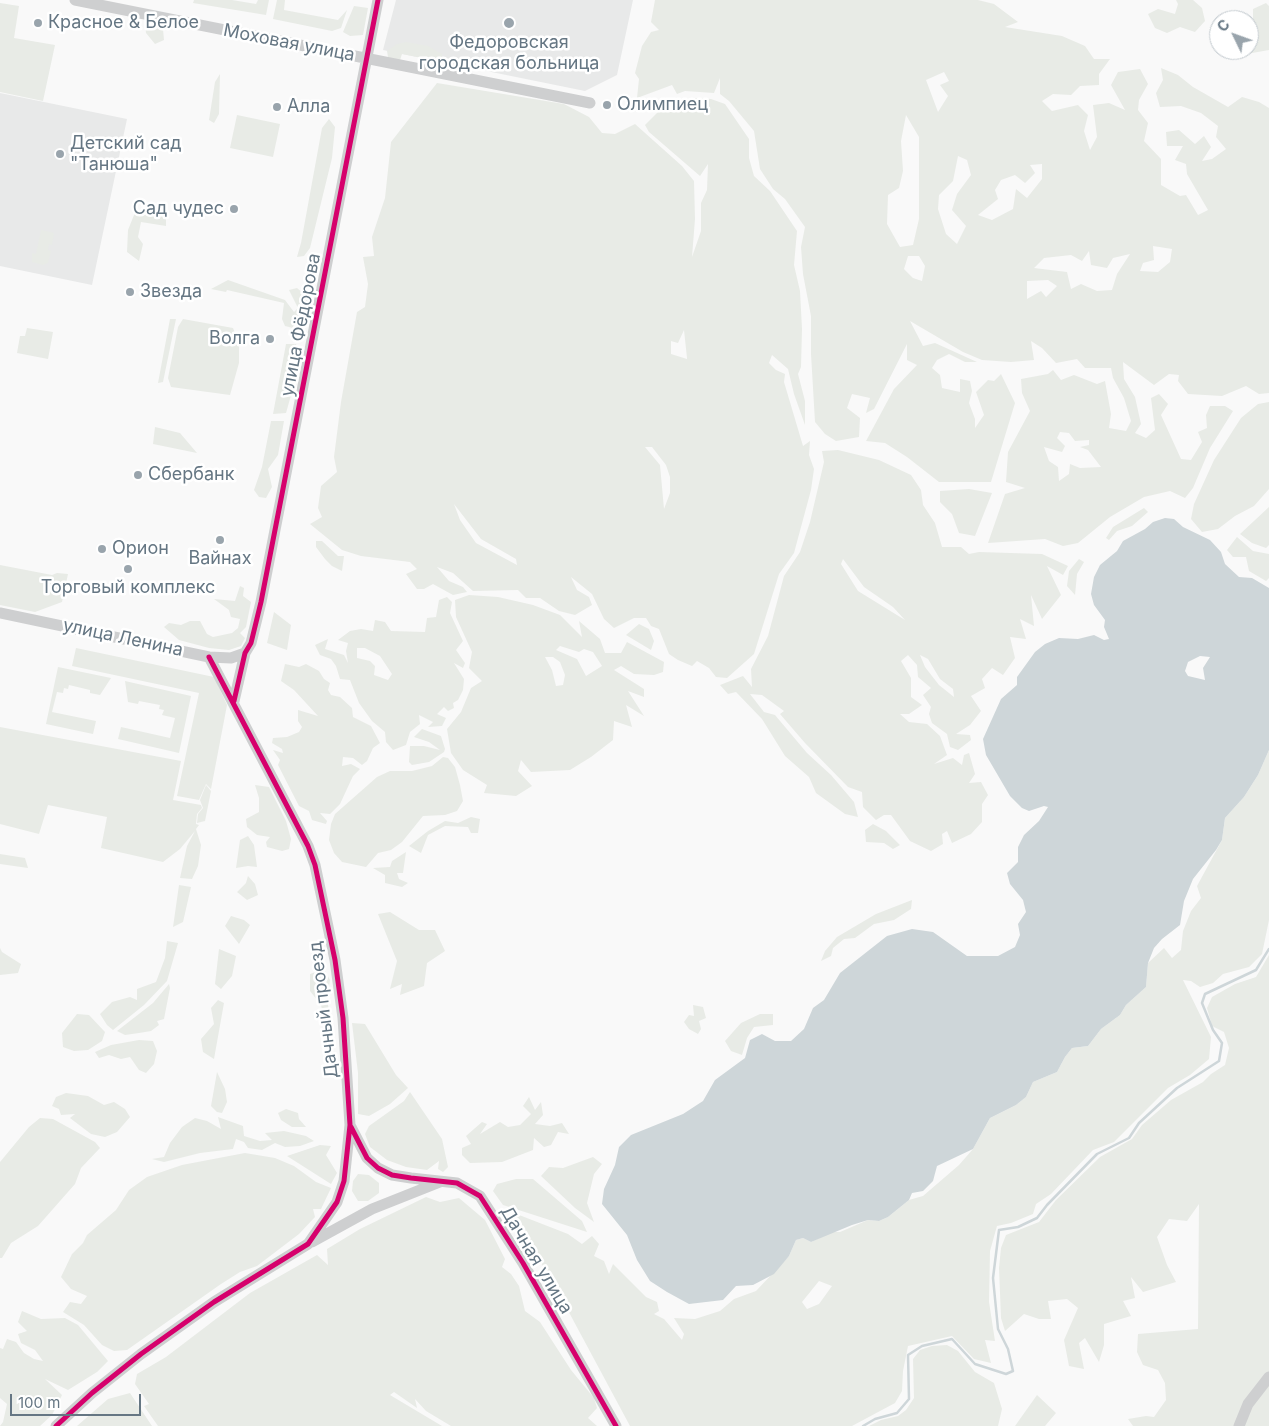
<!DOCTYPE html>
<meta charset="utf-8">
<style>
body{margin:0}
#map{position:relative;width:1269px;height:1426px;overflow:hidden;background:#f9f9f9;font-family:Inter,sans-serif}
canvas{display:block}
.north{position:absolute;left:1209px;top:10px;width:50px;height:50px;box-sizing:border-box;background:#fff;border:1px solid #c1c8cd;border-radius:50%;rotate:312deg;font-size:14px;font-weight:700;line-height:20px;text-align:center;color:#657683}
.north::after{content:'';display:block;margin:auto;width:18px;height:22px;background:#99a4ac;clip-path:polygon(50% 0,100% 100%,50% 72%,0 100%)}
.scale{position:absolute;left:10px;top:1394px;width:131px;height:22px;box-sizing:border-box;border:2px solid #657683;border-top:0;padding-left:6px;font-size:15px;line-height:18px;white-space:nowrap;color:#657683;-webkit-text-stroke:4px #fff;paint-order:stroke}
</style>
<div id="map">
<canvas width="1269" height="1426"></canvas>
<div class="north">С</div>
<div class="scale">100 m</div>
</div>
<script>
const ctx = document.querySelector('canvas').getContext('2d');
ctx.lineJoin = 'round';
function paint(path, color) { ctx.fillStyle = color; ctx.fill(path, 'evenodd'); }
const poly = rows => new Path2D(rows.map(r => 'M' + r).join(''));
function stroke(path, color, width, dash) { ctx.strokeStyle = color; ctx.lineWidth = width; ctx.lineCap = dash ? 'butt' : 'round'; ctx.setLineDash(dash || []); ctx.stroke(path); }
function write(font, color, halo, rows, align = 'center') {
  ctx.font = font + ' Inter,sans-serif'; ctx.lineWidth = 5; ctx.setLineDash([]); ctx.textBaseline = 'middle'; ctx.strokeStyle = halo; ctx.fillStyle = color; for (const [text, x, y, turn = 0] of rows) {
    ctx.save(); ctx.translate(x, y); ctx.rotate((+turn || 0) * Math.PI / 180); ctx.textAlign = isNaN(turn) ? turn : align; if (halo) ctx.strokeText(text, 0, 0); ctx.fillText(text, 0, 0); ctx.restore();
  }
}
paint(poly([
 [396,0,633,0,617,75,585,91,383,50],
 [0,93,127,119,92,285,0,266]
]), '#e8e9e9');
paint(poly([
 [194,0,232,0,256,4,258,0,269,0,266,15,193,3],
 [277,0,285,0,284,10,338,20,347,10,341,28,332,31,273,19],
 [655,0,978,0,994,4,1018,22,1005,27,1062,36,1085,46,1094,59,1110,59,1099,74,1099,85,1080,86,1071,95,1053,94,1042,101,1052,111,1078,105,1088,115,1084,131,1090,150,1097,137,1093,105,1109,103,1125,110,1111,85,1118,72,1140,69,1148,84,1139,100,1138,110,1148,123,1144,141,1161,159,1161,185,1180,196,1186,195,1198,215,1208,210,1187,174,1186,164,1175,160,1183,146,1167,146,1166,132,1179,130,1195,144,1204,136,1211,147,1202,161,1212,159,1226,149,1216,137,1218,126,1201,113,1181,106,1160,107,1156,93,1163,80,1161,68,1178,75,1193,87,1228,107,1242,97,1259,102,1269,108,1269,393,1259,394,1246,386,1222,396,1188,394,1178,381,1179,375,1169,374,1154,385,1123,362,1124,379,1135,397,1141,424,1135,433,1146,438,1155,430,1151,398,1159,394,1168,404,1161,415,1181,459,1191,460,1202,442,1198,432,1207,428,1206,415,1210,406,1225,406,1233,411,1210,448,1193,488,1185,498,1170,491,1144,497,1110,517,1078,543,1063,546,1045,539,988,543,1005,494,1025,488,1006,482,1008,452,1030,411,1022,393,1021,379,1048,374,1053,370,1061,380,1074,375,1097,384,1105,381,1111,414,1109,428,1126,431,1131,421,1124,398,1113,378,1111,368,1085,368,1077,359,1056,363,1042,348,1031,341,1034,360,1011,362,982,360,963,352,910,321,923,346,935,343,977,362,965,362,949,354,937,360,932,368,940,375,942,388,960,392,960,379,970,381,972,391,969,403,975,419,975,428,984,415,976,392,988,380,994,381,1001,374,1015,403,991,482,939,482,907,457,885,443,866,441,894,389,917,365,907,360,907,344,874,409,866,413,870,398,852,394,847,408,860,418,859,437,836,441,825,434,815,422,811,354,811,316,803,274,801,247,805,227,785,199,773,189,760,169,754,131,729,101,720,94,720,78,714,93,685,91,677,94,672,85,637,98,639,79,635,73,642,46,651,32,659,30,651,22],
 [944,72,949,81,940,85,948,96,938,112,926,80],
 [906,115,919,137,919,219,913,245,900,247,887,224,888,195,899,188,903,171,901,141],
 [958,156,967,160,971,175,957,194,952,210,966,226,957,244,946,234,938,209,939,195,953,181],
 [1042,164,1042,179,1027,198,1016,189,1013,209,992,220,978,215,998,199,995,190,1001,180,1015,175,1025,183,1035,173,1030,165],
 [1153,246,1172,249,1170,262,1158,272,1140,271,1143,263,1154,260],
 [1089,251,1091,265,1107,268,1113,258,1130,254,1117,274,1112,290,1097,291,1081,284,1071,289,1067,272,1034,268,1044,258,1071,255,1082,261],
 [908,256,919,256,925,266,922,281,913,278,904,269],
 [1048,280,1057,286,1046,297,1041,291,1027,299,1027,281],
 [1060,432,1069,433,1075,441,1089,440,1089,445,1080,447,1088,450,1101,467,1080,468,1070,464,1069,474,1059,481,1058,467,1049,461,1044,447,1062,452,1065,446,1057,438],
 [1176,0,1193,0,1202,8,1205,21,1195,32,1180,27,1167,33,1155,28,1148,14,1158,9,1175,14,1178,4],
 [0,3,19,6,14,38,55,45,43,101,0,92],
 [1266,3,1269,6,1269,50,1241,55,1241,50,1249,50,1249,35,1253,33,1253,9],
 [354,6,368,8,363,35,350,36,343,32],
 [145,24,151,24,163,29,164,40,155,44,146,33],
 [406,42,428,46,442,54,442,62,402,54,399,63,388,57,387,51,397,44],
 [220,74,219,114,214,123,209,120,215,82],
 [437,83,564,104,589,117,602,133,615,134,635,124,682,166,694,181,695,219,692,257,701,231,701,203,707,190,708,164,700,176,649,132,645,125,661,109,696,98,711,99,725,104,749,139,749,158,754,176,770,191,797,231,794,265,800,291,802,329,801,367,798,374,805,401,805,425,794,394,788,369,772,355,769,363,776,370,785,374,784,382,803,446,810,441,809,455,814,469,811,490,794,553,779,574,754,654,727,678,716,677,709,668,697,661,692,666,678,660,669,654,659,629,651,626,646,618,634,618,614,628,604,619,592,594,571,577,577,590,589,597,592,605,575,615,559,611,540,598,526,598,518,590,473,591,453,573,437,567,449,581,463,587,467,592,453,595,433,584,424,589,417,589,406,574,417,569,410,562,361,556,342,550,310,524,322,517,318,508,321,486,337,472,334,457,341,402,357,312,365,307,368,284,363,257,374,256,372,237,385,198,391,142],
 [684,330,687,358,687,359,671,354,671,341,678,343],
 [645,447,652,447,666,465,670,477,670,493,664,509,660,465],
 [454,504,481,539,516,559,517,565,476,543,460,520],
 [237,115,280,124,273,157,230,148],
 [329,119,335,127,332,158,310,248,304,256,297,257,301,243,322,128],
 [136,210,166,215,166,226,141,222,138,237,143,244,139,261,127,252,128,230],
 [41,230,54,233,52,245,49,244,48,250,51,251,48,263,43,265,32,262,32,253,36,254],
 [228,280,285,300,294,312,298,308,289,290,297,288,310,299,303,325,297,319,293,328,285,326,282,319,284,303,227,290,226,292,211,289],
 [170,319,176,319,163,382,158,383],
 [183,319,233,328,239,343,239,363,230,395,171,387,168,378,178,327],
 [27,328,53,332,48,359,17,353,20,336,25,336],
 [286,344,296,344,300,363,286,413,273,414],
 [1269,402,1269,489,1254,506,1235,516,1218,529,1202,532,1191,519,1194,504,1214,460,1241,418,1258,404],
 [271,421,284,421,278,455,268,469,272,487,266,498,259,497,254,490,262,467],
 [155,427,180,433,197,453,153,444],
 [838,450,879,460,911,475,921,490,923,505,935,523,942,547,961,547,969,554,979,552,1042,554,1068,566,1063,575,1047,566,1061,595,1042,619,1031,595,1034,626,1020,619,1026,639,1010,637,1015,658,1003,675,992,668,982,679,985,688,971,696,981,711,970,725,956,734,970,735,971,740,958,750,950,747,947,734,932,723,929,714,931,707,923,695,931,688,918,677,917,665,908,655,901,661,911,678,911,697,922,705,909,714,900,714,909,722,927,724,940,736,947,755,934,764,953,758,962,765,964,755,969,753,975,774,969,783,981,782,988,795,982,804,982,822,971,834,952,843,947,831,942,834,943,844,931,851,910,841,891,815,884,815,876,820,863,807,862,792,848,787,805,743,780,714,784,711,762,695,750,694,764,712,775,715,807,753,831,775,854,802,858,817,845,814,816,793,809,777,785,756,762,719,736,692,728,694,720,685,743,676,752,687,751,669,768,636,784,576,800,552,810,522,824,462,822,451],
 [843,559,864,587,893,607,905,620,858,591,841,564],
 [920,655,928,659,940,679,953,689,954,697,939,685,925,667],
 [969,489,992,493,975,536,959,533,952,514,940,502,940,491],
 [1269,507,1269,545,1266,548,1252,543,1240,534],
 [1144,508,1148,512,1132,526,1117,531,1109,540,1106,538,1113,527],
 [1237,537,1253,551,1269,554,1269,578,1266,581,1249,571,1246,557,1233,557,1227,550],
 [316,541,322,541,338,556,344,556,342,571,332,566,325,559,316,547],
 [1079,559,1084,562,1077,574,1075,595,1067,586,1069,571],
 [0,565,52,575,57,573,68,574,62,602,35,612,0,605],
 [240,586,244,588,243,596,251,602,246,627,240,633,245,638,241,646,229,650,209,648,179,640,164,627,169,623,181,625,190,621,200,621,207,634,213,637,232,633,238,628,240,619,231,617,229,610,214,599,235,601],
 [469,595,498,597,533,605,560,615,582,637,579,621,600,639,605,653,621,653,627,642,664,662,663,672,654,675,634,674,621,666,614,670,644,689,644,697,628,691,644,716,626,705,632,727,614,721,613,740,591,757,570,770,531,772,521,760,518,771,532,786,516,796,484,793,487,785,463,770,451,753,447,729,461,712,471,688,482,681,469,668,472,652,456,617,455,600],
 [560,646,579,652,584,649,593,652,602,666,586,676,577,659,556,650],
 [545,657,553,657,560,662,565,675,563,685,556,686,552,670],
 [447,597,452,602,450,613,463,641,456,650,465,663,463,668,454,663,464,679,463,690,458,700,453,703,454,708,448,711,444,707,437,714,446,718,442,726,428,727,433,722,419,715,420,724,410,732,406,745,393,750,386,742,385,732,372,721,359,703,350,680,340,679,336,666,331,659,320,655,315,645,328,639,325,649,344,655,348,663,346,651,348,643,338,640,350,631,361,629,373,631,375,620,385,622,391,631,425,632,427,618,436,617,439,600],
 [357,648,365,648,380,656,392,674,388,680,374,675,375,666,370,661,357,658],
 [274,612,291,625,287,650,267,643],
 [639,624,649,629,654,641,651,650,626,635],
 [76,648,214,677,227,705,211,789,206,784,199,800,177,796,199,693,72,666],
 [285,664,299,667,306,664,319,671,324,679,330,683,328,690,331,695,340,697,352,708,353,717,371,726,380,743,373,748,367,761,362,765,353,758,343,757,342,766,351,764,360,769,353,776,340,804,330,814,320,813,327,821,326,824,312,820,309,811,299,806,278,765,280,760,273,750,283,753,282,749,272,743,273,738,287,737,299,732,302,727,298,721,298,710,318,716,294,690,281,681],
 [58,667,111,678,100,695,90,693,90,690,69,685,68,689,64,688,63,693,57,692,52,712,96,721,93,734,46,724],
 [125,681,191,696,179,753,118,739,121,727,170,738,175,718,162,715,164,710,159,709,160,705,139,701,138,704,128,702],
 [0,727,181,761,173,800,201,805,202,808,197,814,196,824,199,825,196,829,201,845,198,866,192,879,180,878,187,846,195,831,180,849,163,862,101,848,107,817,48,805,39,834,0,824],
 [422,729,441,736,445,749,444,752,429,762,412,765,409,762,410,746,424,746,440,750,429,742,414,737],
 [1269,750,1269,920,1262,954,1249,967,1223,974,1213,983,1200,987,1191,981,1183,980,1211,1037,1209,1059,1190,1075,1168,1088,1114,1142,1093,1150,1051,1194,1036,1204,1033,1214,1011,1223,997,1226,990,1251,989,1302,995,1341,985,1340,991,1363,974,1359,952,1336,908,1346,903,1371,902,1391,895,1403,852,1426,630,1426,550,1277,525,1238,514,1213,568,1234,582,1244,592,1236,599,1244,594,1256,604,1261,609,1274,613,1264,646,1297,657,1302,659,1311,654,1314,664,1319,682,1340,684,1334,674,1318,695,1319,720,1311,734,1299,756,1291,789,1256,796,1240,803,1238,811,1242,832,1232,840,1232,868,1220,879,1221,888,1217,909,1200,923,1196,959,1165,973,1149,990,1118,1016,1105,1026,1097,1033,1082,1057,1072,1065,1057,1072,1048,1088,1046,1101,1029,1120,1015,1126,1005,1146,987,1148,963,1164,948,1172,958,1181,950,1183,931,1191,911,1201,898,1197,886,1222,840,1225,818,1244,797,1258,775],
 [819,1281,832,1286,819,1304,807,1309,802,1302],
 [443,757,448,758,455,767,460,785,463,801,457,811,445,815,423,816,402,842,391,850,378,853,366,867,342,862,334,853,329,840,331,824,335,814,377,777,390,771,412,771,432,766],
 [206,785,211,791,205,821,197,823,198,814,203,808,200,800],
 [255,785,269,787,286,821,291,839,289,849,282,851,267,847,266,842,270,837,257,835,247,827,246,819,259,812,259,798],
 [471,817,480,819,478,833,471,833,468,827,445,826,428,835,421,853,409,846,428,831,445,821,458,823],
 [873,824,886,831,900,845,893,849,884,843,866,842,865,830],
 [248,836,254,845,257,867,248,866,236,868,240,840],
 [406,852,403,873,397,873,399,879,408,883,402,887,385,883,385,875,373,868,390,867,392,861],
 [0,854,25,858,28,868,0,864],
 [248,876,255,884,258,895,247,900,237,892,246,883],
 [179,885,191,887,183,922,173,927],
 [912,900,911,909,894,920,874,924,855,938,844,939,833,948,831,956,821,961,825,951,837,937,876,914],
 [390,912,419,930,435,930,445,951,427,963,424,986,400,995,402,984,390,989,397,961,378,914],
 [231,916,244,920,250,925,239,944,225,926],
 [167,941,178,943,167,981,144,1005,113,1030,107,1025,100,1014,112,1002,130,997,137,1000,137,989,156,982,165,958],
 [0,948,2,952,21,964,18,973,0,975],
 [219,949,236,956,232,976,221,989,215,984],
 [1269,955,1269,1426,1133,1426,1128,1419,1146,1416,1154,1417,1166,1400,1165,1383,1158,1370,1143,1365,1137,1352,1138,1334,1198,1329,1199,1204,1187,1221,1169,1219,1157,1237,1167,1265,1176,1282,1143,1292,1131,1277,1135,1298,1123,1301,1131,1316,1104,1324,1104,1345,1099,1362,1085,1338,1079,1343,1084,1369,1069,1366,1064,1340,1078,1308,1067,1299,1048,1301,1051,1319,1039,1319,1024,1314,1005,1331,1001,1318,999,1268,1001,1248,1006,1235,1039,1222,1056,1200,1100,1157,1132,1139,1142,1125,1171,1100,1203,1082,1211,1074,1225,1065,1229,1048,1224,1032,1212,1026,1207,1008,1212,997,1235,984,1256,977],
 [324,969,330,980,327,1001,331,1018,324,1019,321,1005,310,991,310,974],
 [169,984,170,988,164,1019,157,1021,159,1025,151,1031,139,1033,125,1035,117,1031,153,1003],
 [218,1000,224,1003,214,1059,203,1052,201,1039,214,1024,211,1008],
 [693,1005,703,1007,706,1018,699,1021,701,1029,698,1034,689,1029,684,1022,689,1015,694,1016],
 [77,1014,89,1015,105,1032,102,1041,88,1050,74,1051,63,1047,62,1033],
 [760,1014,773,1014,773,1025,754,1027,747,1038,742,1055,731,1051,725,1041,741,1023],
 [352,1023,365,1024,396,1075,408,1088,390,1104,369,1116,358,1114,358,1073],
 [139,1040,153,1041,157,1051,154,1064,146,1073,139,1070,130,1057,121,1059,109,1055,99,1058,95,1052,111,1045],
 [217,1072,225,1089,227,1102,222,1113,217,1112,211,1106],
 [410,1092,442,1139,448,1167,443,1172,438,1169,439,1161,427,1170,406,1167,387,1160,370,1147,365,1134,369,1126,404,1101],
 [66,1093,88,1096,104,1105,114,1102,125,1109,130,1117,117,1132,105,1137,91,1134,70,1118,75,1114,61,1115,59,1109,52,1106,56,1097],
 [529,1097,535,1110,541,1102,543,1115,535,1124,550,1126,562,1123,569,1134,558,1132,551,1145,544,1147,534,1138,533,1150,502,1162,470,1163,462,1155,462,1148,471,1144,466,1136,482,1122,487,1124,480,1134,500,1122,508,1127,520,1125,531,1114,523,1106],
 [286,1109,298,1113,299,1119,306,1127,292,1127,281,1120,278,1113],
 [218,1117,243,1126,244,1136,260,1141,272,1140,265,1133,284,1131,306,1136,314,1141,300,1146,285,1147,275,1143,262,1150,248,1148,244,1142,236,1139,233,1149,200,1153,164,1162,152,1159,164,1157,170,1143,182,1127,195,1118,207,1121,221,1129],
 [40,1118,53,1119,95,1142,100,1148,81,1168,75,1184,38,1226,11,1243,2,1258,0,1258,0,1162,29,1127],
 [320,1145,331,1146,326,1155,337,1173,331,1184,287,1156],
 [245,1153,275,1158,294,1166,316,1182,331,1188,321,1209,313,1209,315,1217,299,1234,257,1266,240,1272,221,1284,127,1350,114,1351,102,1345,84,1325,63,1312,70,1302,81,1304,87,1296,71,1289,61,1277,72,1254,83,1243,87,1235,116,1210,129,1190,147,1177,182,1165],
 [593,1157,602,1164,594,1174,587,1203,594,1222,575,1208,541,1176,549,1167,563,1168],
 [358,1174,369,1175,379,1183,379,1193,368,1201,358,1201,352,1191,353,1181],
 [516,1179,533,1179,582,1221,587,1232,503,1205,493,1191,497,1184],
 [426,1197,440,1202,459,1198,485,1220,505,1259,502,1267,511,1274,519,1286,525,1311,540,1322,571,1370,594,1398,597,1408,588,1418,597,1426,451,1426,426,1411,415,1399,417,1408,394,1392,390,1395,442,1426,158,1426,144,1406,149,1404,135,1384,137,1374,166,1357,250,1293,317,1255,328,1265,327,1249,360,1229],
 [22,1311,41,1319,65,1318,78,1325,108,1361,97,1372,68,1390,45,1379,62,1395,52,1415,40,1426,0,1426,3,1422,7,1404,0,1398,0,1348,3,1349,7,1339,16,1342,24,1353,34,1359,43,1361,35,1350,21,1343,18,1334,27,1331,18,1322],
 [947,1345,958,1351,975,1372,994,1383,1002,1409,998,1426,869,1426,881,1420,898,1416,906,1410,914,1398,913,1359,920,1350,932,1346],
 [130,1393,152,1426,77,1426,108,1399],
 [1037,1395,1056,1413,1045,1426,1015,1426]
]), '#e8ebe6');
paint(poly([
 [1165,518,1174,519,1183,527,1210,540,1221,552,1225,564,1239,577,1252,578,1269,588,1269,750,1258,775,1244,797,1225,818,1222,840,1216,850,1193,879,1184,901,1180,925,1162,939,1154,948,1148,963,1146,987,1126,1005,1120,1015,1101,1029,1088,1046,1072,1048,1065,1057,1057,1072,1033,1082,1026,1097,1016,1105,990,1118,973,1149,937,1166,933,1181,923,1191,912,1193,909,1200,888,1217,879,1221,868,1220,852,1225,811,1242,803,1238,796,1240,789,1256,774,1274,753,1285,736,1286,723,1300,689,1304,667,1292,650,1281,637,1260,627,1235,602,1204,604,1189,615,1165,619,1147,631,1135,683,1114,703,1101,715,1080,745,1058,750,1040,762,1034,775,1041,791,1041,804,1029,813,1008,824,1000,840,973,887,936,912,929,933,932,967,956,998,956,1015,947,1020,935,1018,924,1026,912,1023,900,1010,884,1007,873,1018,862,1018,847,1024,835,1039,821,1048,807,1044,806,1029,811,1022,808,1010,796,986,755,983,739,1001,699,1017,685,1017,677,1035,652,1045,644,1059,638,1078,639,1094,635,1104,640,1109,639,1104,627,1105,620,1094,605,1091,594,1094,577,1100,565,1117,551,1123,541,1145,529,1153,522],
 [1200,656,1210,657,1203,668,1205,680,1188,676,1185,671,1188,662]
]), '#ced6d9');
stroke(poly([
 [863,1426,875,1419,897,1413,909,1399,908,1355,922,1346,952,1339,975,1364,1006,1374,1013,1371,1008,1349,998,1329,993,1278,999,1230,1018,1227,1037,1218,1047,1205,1097,1154,1129,1138,1139,1123,1177,1088,1219,1061,1222,1043,1213,1030,1202,1003,1205,994,1256,970,1269,949]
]), '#ced6d9', 2.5);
stroke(poly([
 [75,0,590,103],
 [0,613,209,657,231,658,245,653],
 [234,701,245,653,251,643,261,602,378,0],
 [351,1127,367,1158,378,1168,392,1175,411,1178,457,1183,480,1196,523,1263,616,1426],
 [312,1242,372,1209,440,1182],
 [56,1426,92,1393,141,1354,214,1302,308,1244,337,1202,344,1181,350,1125,343,1018,335,960,315,865,308,846,209,657],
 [1239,1426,1248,1404,1269,1377]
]), '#cecfd0', 11);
stroke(poly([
 [234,701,245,653,251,643,261,602,378,0],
 [351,1127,367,1158,378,1168,392,1175,411,1178,457,1183,480,1196,523,1263,616,1426],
 [56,1426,92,1393,141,1354,214,1302,308,1244,337,1202,344,1181,350,1125,343,1018,335,960,315,865,308,846,209,657]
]), '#d6006c', 5);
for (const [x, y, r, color] of [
 [38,23,5,"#99a4ac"],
 [509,23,6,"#99a4ac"],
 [607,105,5,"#99a4ac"],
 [277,107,5,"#99a4ac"],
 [60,154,5,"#99a4ac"],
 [234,209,5,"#99a4ac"],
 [130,292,5,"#99a4ac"],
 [270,339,5,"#99a4ac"],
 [138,475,5,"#99a4ac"],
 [220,540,5,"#99a4ac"],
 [102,549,5,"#99a4ac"],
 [128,569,5,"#99a4ac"]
]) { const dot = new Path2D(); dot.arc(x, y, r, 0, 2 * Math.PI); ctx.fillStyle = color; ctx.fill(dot); stroke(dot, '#fff', 2); }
write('18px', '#657683', '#fff', [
 ["Красное & Белое",48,23],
 ["Федоровская",509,43,"center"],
 ["городская больница",509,64,"center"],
 ["Олимпиец",617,105],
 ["Алла",287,107],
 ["Детский сад",70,144],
 ["\"Танюша\"",70,165],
 ["Сад чудес",224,209,"right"],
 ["Звезда",140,292],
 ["Волга",260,339,"right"],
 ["Сбербанк",148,475],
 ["Орион",112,549],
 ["Вайнах",220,559,"center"],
 ["Торговый комплекс",128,588,"center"]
], 'left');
write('18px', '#657683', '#fff', [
 ["Моховая улица",289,43,11],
 ["улица Фёдорова",301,325,-79],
 ["улица Ленина",123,638,12],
 ["Дачный проезд",324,1010,-97],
 ["Дачная улица",536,1260,59]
]);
</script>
